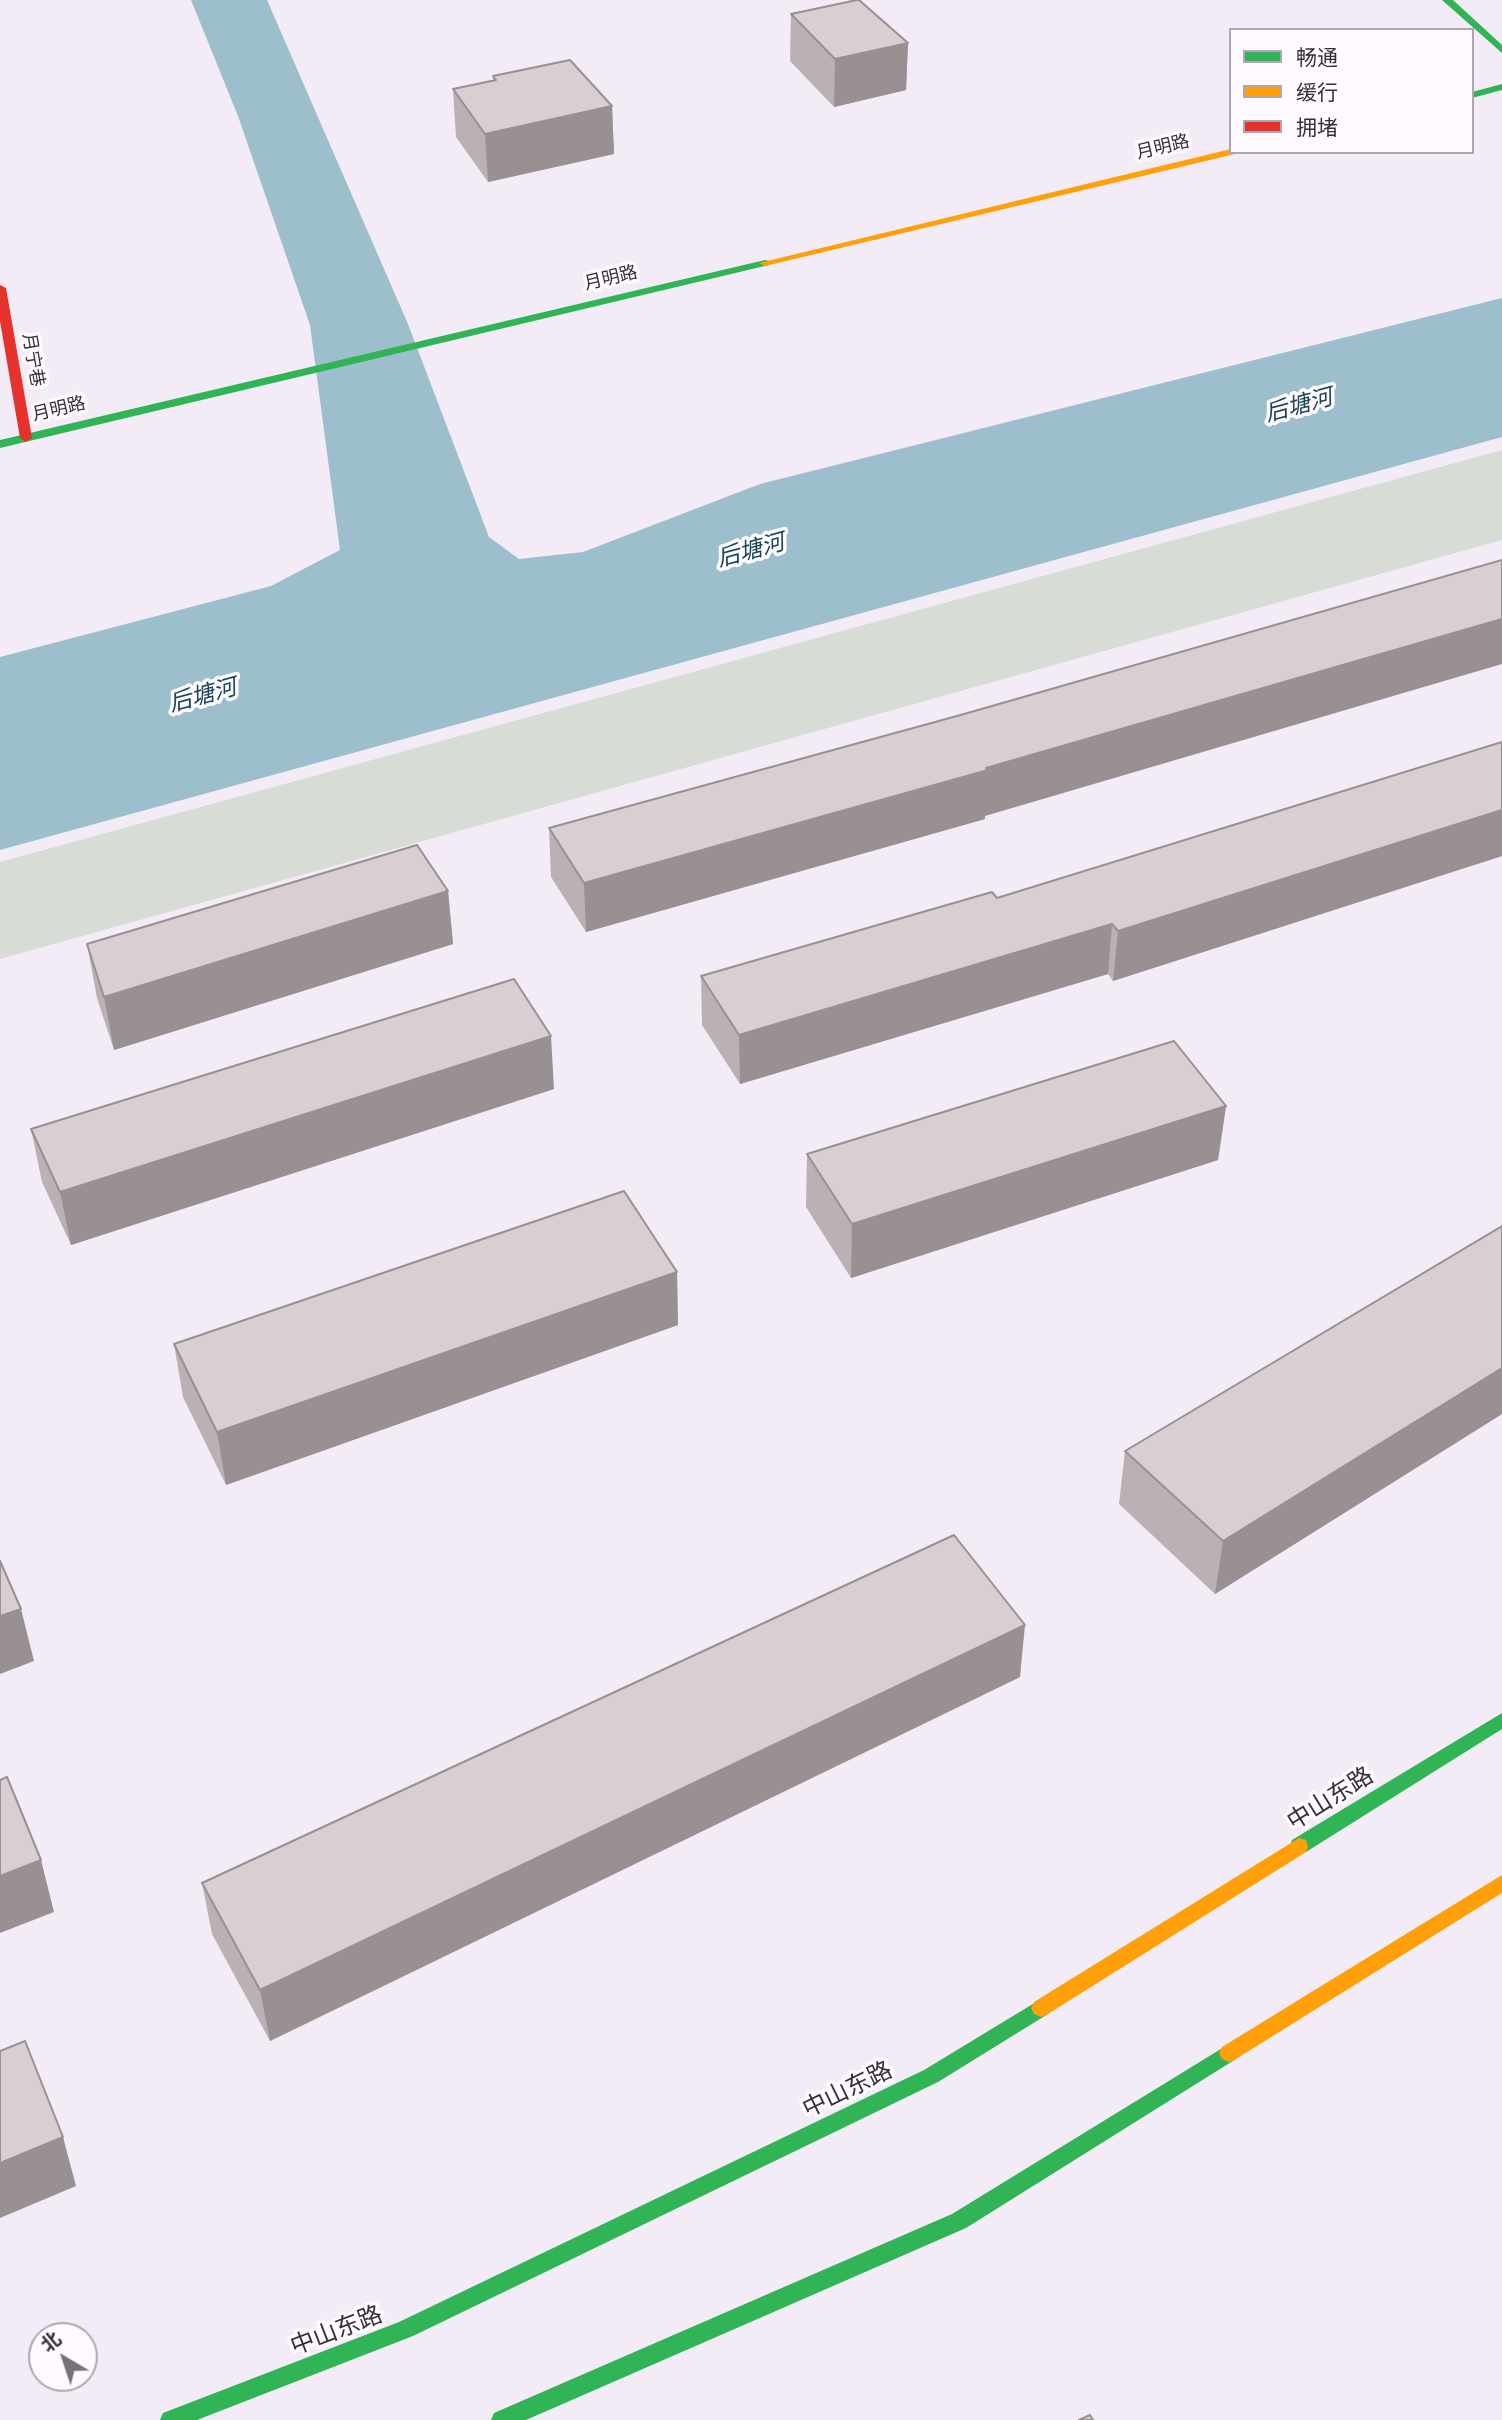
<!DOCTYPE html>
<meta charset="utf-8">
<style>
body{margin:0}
#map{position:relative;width:1502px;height:2420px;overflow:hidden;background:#f3ecf7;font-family:Poppins,"Noto Sans SC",sans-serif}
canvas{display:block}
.legend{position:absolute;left:1229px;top:28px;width:245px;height:126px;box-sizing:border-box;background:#fdf9ff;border:2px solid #ada8b0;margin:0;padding:9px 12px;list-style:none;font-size:21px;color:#362f3a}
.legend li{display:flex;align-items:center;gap:14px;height:35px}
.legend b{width:35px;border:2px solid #ada8b0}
.north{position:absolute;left:28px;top:2322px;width:70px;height:70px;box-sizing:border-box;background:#fdf9ff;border:2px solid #ada8b0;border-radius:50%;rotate:321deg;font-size:19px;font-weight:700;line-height:28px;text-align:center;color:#362f3a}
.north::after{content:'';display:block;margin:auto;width:24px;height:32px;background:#78717c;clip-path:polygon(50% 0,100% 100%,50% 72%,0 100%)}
</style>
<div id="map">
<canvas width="1502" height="2420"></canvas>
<ul class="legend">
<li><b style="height:9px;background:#30b455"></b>畅通</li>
<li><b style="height:9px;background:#ff9f0a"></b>缓行</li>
<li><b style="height:9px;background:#e5322d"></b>拥堵</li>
</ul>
<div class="north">北</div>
</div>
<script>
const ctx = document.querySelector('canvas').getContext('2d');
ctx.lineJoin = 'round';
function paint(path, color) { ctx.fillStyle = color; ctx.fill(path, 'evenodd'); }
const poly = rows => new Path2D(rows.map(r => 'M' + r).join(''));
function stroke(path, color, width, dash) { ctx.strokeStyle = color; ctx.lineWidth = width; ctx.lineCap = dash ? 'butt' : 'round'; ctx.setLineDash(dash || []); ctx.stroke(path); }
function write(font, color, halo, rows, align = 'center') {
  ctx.font = font + ' Poppins,"Noto Sans SC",sans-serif'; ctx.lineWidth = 7; ctx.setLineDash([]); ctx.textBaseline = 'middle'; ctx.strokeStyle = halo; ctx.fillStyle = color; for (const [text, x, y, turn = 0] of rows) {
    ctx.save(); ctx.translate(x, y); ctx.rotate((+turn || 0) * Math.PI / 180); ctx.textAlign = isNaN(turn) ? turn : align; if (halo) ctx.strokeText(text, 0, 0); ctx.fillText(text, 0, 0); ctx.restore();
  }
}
paint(poly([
 [1502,450,1502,540,0,959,0,862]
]), '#d7ddd4');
paint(poly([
 [191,0,267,0,408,324,489,537,519,559,583,552,760,484,1502,298,1502,437,0,850,0,657,271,586,340,550,310,325,238,116]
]), '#9cbecd');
paint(poly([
 [1442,0,1453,0,1502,45,1502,53,1442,0],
 [1502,84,1502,90,1472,98,1472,92,1502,84],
 [765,260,769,261,769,265,0,448,0,440,765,260],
 [1502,1713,1502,1729,1306,1852,1299,1854,1292,1852,1290,1846,1292,1840,1502,1713],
 [1041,1999,1048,2002,1051,2008,1048,2014,938,2082,413,2336,197,2420,160,2420,163,2413,399,2322,924,2070,1041,1999],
 [1229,2044,1236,2047,1239,2053,1236,2059,966,2228,526,2420,491,2420,494,2413,952,2214,1229,2044]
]), '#30b455');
paint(poly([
 [1231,149,1231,152,1236,152,1235,154,765,266,759,263,1231,149],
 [1299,1838,1306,1840,1308,1846,1306,1852,1048,2014,1041,2017,1034,2014,1031,2008,1034,2002,1299,1838],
 [1502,1875,1502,1893,1236,2059,1229,2062,1222,2059,1219,2053,1222,2047,1502,1875]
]), '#ff9f0a');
paint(poly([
 [0,285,6,288,32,438,26,442,20,438,0,321,0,285]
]), '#e5322d');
paint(poly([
 [791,14,908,43,906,90,834,107,790,61],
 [493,76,612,106,614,154,488,182,456,137,453,89,493,80],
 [1502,742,1502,856,1113,981,1108,974,740,1084,702,1025,701,976,997,898],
 [985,816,985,819,586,932,551,877,549,828],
 [448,891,453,944,114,1050,97,998,87,944],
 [554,1089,71,1245,42,1182,31,1129],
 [1226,1106,1218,1160,851,1278,806,1207,807,1154],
 [1502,1226,1502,1414,1215,1594,1119,1504,1125,1451],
 [677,1272,678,1325,226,1485,183,1397,174,1344],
 [1020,1677,270,2041,212,1934,202,1883]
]), '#bbb1b5');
paint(poly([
 [908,43,906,90,834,107,835,59],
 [612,106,614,154,488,182,485,134],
 [1502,619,1502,664,985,816,985,819,586,932,584,883],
 [1502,810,1502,856,1113,981,1118,931],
 [448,891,453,944,114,1050,104,997],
 [1112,924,1108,974,740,1084,739,1035],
 [551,1036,554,1089,71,1245,60,1192],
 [1226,1106,1218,1160,851,1278,852,1224],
 [677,1272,678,1325,226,1485,217,1432],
 [1502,1368,1502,1414,1215,1594,1223,1541],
 [21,1609,34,1661,0,1674,0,1616],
 [1025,1625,1020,1677,270,2041,260,1990],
 [41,1860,54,1912,0,1933,0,1876],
 [63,2137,76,2186,0,2218,0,2163]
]), '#989093');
const building = poly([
 [857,0,859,0,908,43,835,59,791,14,857,0],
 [570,60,612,106,485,134,453,89,496,80,493,76,570,60],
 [1502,560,1502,619,986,768,988,770,584,883,549,828,957,716,1502,560],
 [1502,742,1502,810,1118,931,1112,924,739,1035,701,976,992,892,997,898,1502,742],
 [417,845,448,891,104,997,87,944,417,845],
 [514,979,551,1036,60,1192,31,1129,514,979],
 [1174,1041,1226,1106,852,1224,807,1154,1174,1041],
 [624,1191,677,1272,217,1432,174,1344,624,1191],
 [1502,1226,1502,1368,1223,1541,1125,1451,1502,1226],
 [954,1535,1025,1625,260,1990,202,1883,954,1535],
 [0,1561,21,1609,0,1616,0,1561],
 [7,1777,41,1860,0,1876,0,1780,7,1777],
 [25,2041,63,2137,0,2163,0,2051,25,2041],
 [1090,2415,1093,2420,1079,2420,1090,2415]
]);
paint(building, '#d9ced2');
stroke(building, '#989093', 2);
write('18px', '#362f3a', '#fdf9ff', [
 ["月明路",1163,148,-13],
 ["月明路",611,279,-13],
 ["月宁巷",32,360,80],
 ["月明路",59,410,-13]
]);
write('italic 23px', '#194654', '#fdf9ff', [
 ["后塘河",1299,407,-15],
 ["后塘河",751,552,-15],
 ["后塘河",203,697,-15]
]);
write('24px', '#362f3a', '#fdf9ff', [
 ["中山东路",1331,1800,-32],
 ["中山东路",848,2091,-26],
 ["中山东路",337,2332,-21]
]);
</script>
